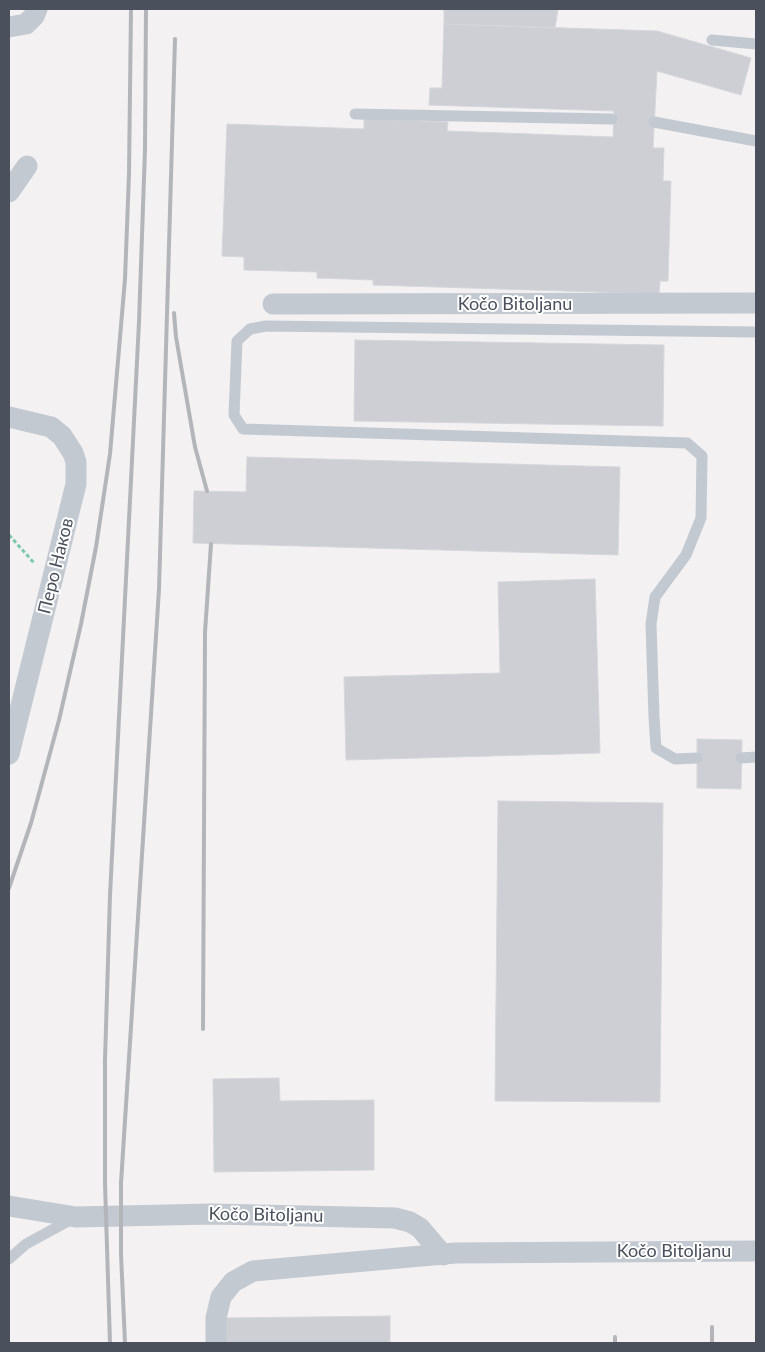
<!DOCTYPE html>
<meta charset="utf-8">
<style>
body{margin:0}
#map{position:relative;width:765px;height:1352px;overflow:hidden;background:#f3f1f1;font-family:Lato,sans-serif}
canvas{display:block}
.frame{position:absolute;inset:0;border:10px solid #4a515d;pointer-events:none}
</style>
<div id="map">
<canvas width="765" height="1352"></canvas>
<div class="frame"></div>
</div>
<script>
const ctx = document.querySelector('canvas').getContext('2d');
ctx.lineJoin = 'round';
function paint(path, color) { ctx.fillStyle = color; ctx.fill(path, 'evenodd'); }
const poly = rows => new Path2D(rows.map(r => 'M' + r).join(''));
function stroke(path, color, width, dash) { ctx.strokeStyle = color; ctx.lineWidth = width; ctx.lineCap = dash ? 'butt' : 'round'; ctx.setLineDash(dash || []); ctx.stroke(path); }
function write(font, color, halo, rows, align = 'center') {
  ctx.font = font + ' Lato,sans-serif'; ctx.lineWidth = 4; ctx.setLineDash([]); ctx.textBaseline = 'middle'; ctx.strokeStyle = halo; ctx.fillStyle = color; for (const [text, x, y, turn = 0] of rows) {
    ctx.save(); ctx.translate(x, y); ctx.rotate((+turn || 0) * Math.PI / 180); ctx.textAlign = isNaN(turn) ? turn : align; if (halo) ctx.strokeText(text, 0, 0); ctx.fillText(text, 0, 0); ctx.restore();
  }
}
const building = poly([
 [444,9,558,9,555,28,444,24,444,9],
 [444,24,657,31,751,58,741,95,657,71,653,148,664,148,663,181,671,181,668,281,660,281,659,294,373,285,373,280,317,278,317,272,244,270,244,257,222,256,227,124,364,129,364,119,448,122,447,131,613,137,614,111,429,105,430,88,442,88,444,24],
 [355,340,664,345,663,426,354,421,355,340],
 [247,457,620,467,618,555,193,543,194,491,246,492,247,457],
 [595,579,600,753,346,760,344,677,500,673,498,582,595,579],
 [697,739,742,740,741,789,697,788,697,739],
 [498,801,663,803,660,1102,495,1101,498,801],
 [279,1078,280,1101,374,1100,374,1170,214,1172,213,1079,279,1078],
 [390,1316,390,1343,225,1343,225,1318,390,1316]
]);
paint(building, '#cecfd5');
stroke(building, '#d5d6dc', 1);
stroke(poly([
 [9,535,35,564]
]), '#7cc9ad', 3, [4, 2.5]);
stroke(poly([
 [712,40,756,44],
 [355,114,612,119],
 [654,122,756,141],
 [697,758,675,759,656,748,654,717,651,624,655,597,686,555,701,518,702,456,687,443,243,429,234,415,237,341,250,329,266,326,756,332],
 [741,758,756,757],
 [9,1259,26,1244,74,1218]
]), '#c2c9d1', 11);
stroke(poly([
 [9,27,26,24,34,16,37,9],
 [9,192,27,166],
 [273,304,756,303],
 [9,417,51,427,62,436,73,453,76,462,76,484,9,754],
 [9,1206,76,1217,212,1214,395,1218,410,1222,420,1228,443,1255],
 [216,1343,216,1318,221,1297,233,1282,253,1271,455,1253,756,1251]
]), '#c2c9d1', 21);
stroke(poly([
 [174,313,176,337,195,447,207,491],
 [9,888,31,823,59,720,81,624,96,547,110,454,125,279,129,174,131,9],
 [203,1029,205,632,211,544],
 [712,1327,712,1343],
 [615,1337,615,1343],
 [110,1343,105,1183,105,1060,110,895,139,322,145,149,146,9],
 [125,1343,121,1254,121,1183,159,589,175,39]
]), '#b3b5ba', 4);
write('18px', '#4a515d', '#fff', [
 ["Kočo Bitoljanu",515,304],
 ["Перо Наков",56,566,-76],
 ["Kočo Bitoljanu",266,1215,1],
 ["Kočo Bitoljanu",674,1251]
]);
</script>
